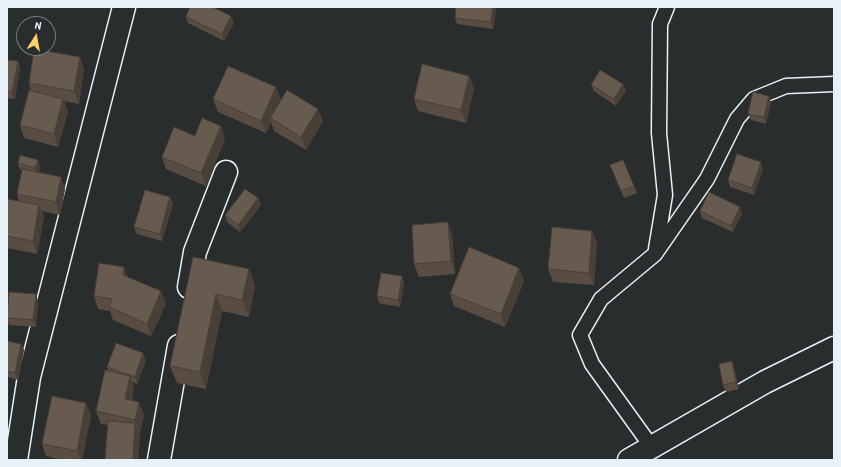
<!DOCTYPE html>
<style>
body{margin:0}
#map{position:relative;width:841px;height:467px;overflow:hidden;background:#2a2d2e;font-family:"Patrick Hand",sans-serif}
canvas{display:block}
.frame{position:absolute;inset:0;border:8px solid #e8f1f8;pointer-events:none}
.north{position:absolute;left:16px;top:16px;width:40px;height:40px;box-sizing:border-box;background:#2a2d2e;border:1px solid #767b7f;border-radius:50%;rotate:11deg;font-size:11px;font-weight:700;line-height:16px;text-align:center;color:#e8f1f8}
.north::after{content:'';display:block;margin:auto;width:14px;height:18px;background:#ffd166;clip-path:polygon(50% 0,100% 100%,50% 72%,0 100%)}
</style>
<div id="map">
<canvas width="841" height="467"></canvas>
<div class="frame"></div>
<div class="north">N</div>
</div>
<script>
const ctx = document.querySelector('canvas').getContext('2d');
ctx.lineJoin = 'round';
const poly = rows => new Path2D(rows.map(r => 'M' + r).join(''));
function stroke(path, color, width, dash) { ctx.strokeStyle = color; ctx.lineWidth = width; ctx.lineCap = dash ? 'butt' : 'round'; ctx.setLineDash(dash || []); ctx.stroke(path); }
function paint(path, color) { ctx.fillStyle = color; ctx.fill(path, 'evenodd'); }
const lane = poly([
 [656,249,665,195,659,133,660,24,667,7],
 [651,446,592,364,580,335,601,299,655,254,707,179,737,119,754,99,786,86,834,84]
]);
const street = poly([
 [189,287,195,252,226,172],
 [16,460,29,377,124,7],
 [159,460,179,346],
 [629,460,765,382,834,348]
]);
stroke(lane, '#e8f1f8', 17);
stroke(street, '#e8f1f8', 25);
stroke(lane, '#2a2d2e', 14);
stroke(street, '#2a2d2e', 22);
paint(poly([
 [496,8,493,29,457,24,455,18],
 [186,17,234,23,224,41,188,23],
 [80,57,84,70,79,104,64,101,68,112,58,147,24,138,20,125,31,91,29,83],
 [7,60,18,61,20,68,15,99,7,98],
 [469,76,474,88,466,123,418,111,414,99],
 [623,84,626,91,616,106,594,91,591,85],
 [769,96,771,103,766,124,751,120,748,114],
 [213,99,281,100,323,121,306,150,274,131,271,122,266,133,218,112],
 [195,136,225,139,206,186,166,169,162,157],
 [623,160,637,193,624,198,610,165],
 [18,163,40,167,39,172,65,189,60,215,42,211,44,217,37,254,7,248,7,199,19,201,17,194,22,170,20,170],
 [763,169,754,195,730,187,728,180],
 [170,197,173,204,162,241,137,234,134,227],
 [258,198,261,205,240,232,227,222,225,215],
 [700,211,742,214,733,232,702,218],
 [592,231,597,243,594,285,553,282,548,269],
 [452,235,455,274,419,277,414,264],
 [193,257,249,269,255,286,249,317,222,311,206,389,177,383,170,366],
 [519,268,524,281,505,327,454,306,450,294],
 [402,276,404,283,400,307,379,303,377,296],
 [128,277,166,304,151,336,113,320,110,311,98,309,94,296],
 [38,301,36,327,9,325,7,318,7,315],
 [7,341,21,344,24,350,18,380,7,377],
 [146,360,137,384,132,382,134,388,132,400,144,415,140,433,139,432,140,436,138,460,105,460,108,425,101,424,96,411,108,371,107,367],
 [732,361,734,368,739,389,726,392,723,385],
 [91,415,82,460,63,460,46,456,42,444]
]), '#594d43');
paint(poly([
 [493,7,496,7,496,8,493,29,491,22],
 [231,16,234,23,224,41,222,34],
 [80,57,84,70,79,104,74,91],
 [18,61,20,68,15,99,12,92],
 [469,76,474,88,466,123,461,110],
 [623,84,626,91,616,106,614,99],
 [276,87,281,100,270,118,271,122,266,133,261,121],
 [769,96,771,103,766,124,764,117],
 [63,99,68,112,58,147,54,134],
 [318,109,323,121,306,150,301,137],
 [221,126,225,139,206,186,201,173],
 [38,160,40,167,38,175,35,168],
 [761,162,763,169,754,195,752,188],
 [61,177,65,189,60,215,56,202],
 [170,197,173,204,162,241,160,234],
 [258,198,261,205,240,232,238,225],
 [39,205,44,217,37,254,33,241],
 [740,207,742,214,733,232,731,226],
 [448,222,452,235,455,274,451,261],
 [592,231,597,243,594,285,589,273],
 [124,267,129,280,123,275],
 [519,268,524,281,505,327,501,314],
 [249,269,255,286,249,317,242,300],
 [402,276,404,283,400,307,398,300],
 [161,291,166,304,151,336,147,324],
 [36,294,38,301,36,327,33,320],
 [216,294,222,311,206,389,200,372],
 [21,344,24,350,18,380,15,373],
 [143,353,146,360,137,384,135,377],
 [732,361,734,368,739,389,736,382],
 [130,376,134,388,129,411,125,399],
 [139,402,144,415,140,433,135,420],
 [86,403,91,415,82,460,80,460,77,451],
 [135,423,140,436,138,460,133,460]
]), '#483f37');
const building = poly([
 [190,7,212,7,231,16,222,34,186,17,190,7],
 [456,7,493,7,491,22,455,18,456,7],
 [34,49,80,57,74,91,29,83,34,49],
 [7,60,18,61,12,92,7,91,7,60],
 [422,64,469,76,461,110,414,99,422,64],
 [228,66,276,87,261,121,213,99,228,66],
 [600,70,623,84,614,99,591,85,600,70],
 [29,90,63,99,54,134,20,125,29,90],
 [287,90,318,109,301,137,270,118,287,90],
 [753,92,769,96,764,117,748,114,753,92],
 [202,118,221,126,201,173,162,157,174,127,195,136,202,118],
 [737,154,761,162,752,188,728,180,737,154],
 [20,155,38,160,35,168,18,163,20,155],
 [623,160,634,186,621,191,610,165,623,160],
 [22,169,61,177,56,202,17,194,22,169],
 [245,189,258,198,238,225,225,215,245,189],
 [145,190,170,197,160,234,134,227,145,190],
 [709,192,740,207,731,226,700,211,709,192],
 [7,199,39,205,33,241,7,236,7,199],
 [448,222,451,261,414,264,412,225,448,222],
 [552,227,592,231,589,273,548,269,552,227],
 [469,247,519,268,501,314,450,294,469,247],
 [193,257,249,269,242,300,216,294,200,372,170,366,193,257],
 [99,263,124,267,123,275,161,291,147,324,109,307,112,299,94,296,99,263],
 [381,273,402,276,398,300,377,296,381,273],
 [9,292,36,294,33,320,7,318,9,292],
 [7,341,21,344,15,373,7,371,7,341],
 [116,343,143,353,135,377,107,367,116,343],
 [732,361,736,382,723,385,719,364,732,361],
 [105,370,130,376,125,399,139,402,135,420,96,411,105,370],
 [52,396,86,403,77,451,42,444,52,396],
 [108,421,135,423,133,460,105,460,108,421]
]);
paint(building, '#675a4e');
stroke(building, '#483f37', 1);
</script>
